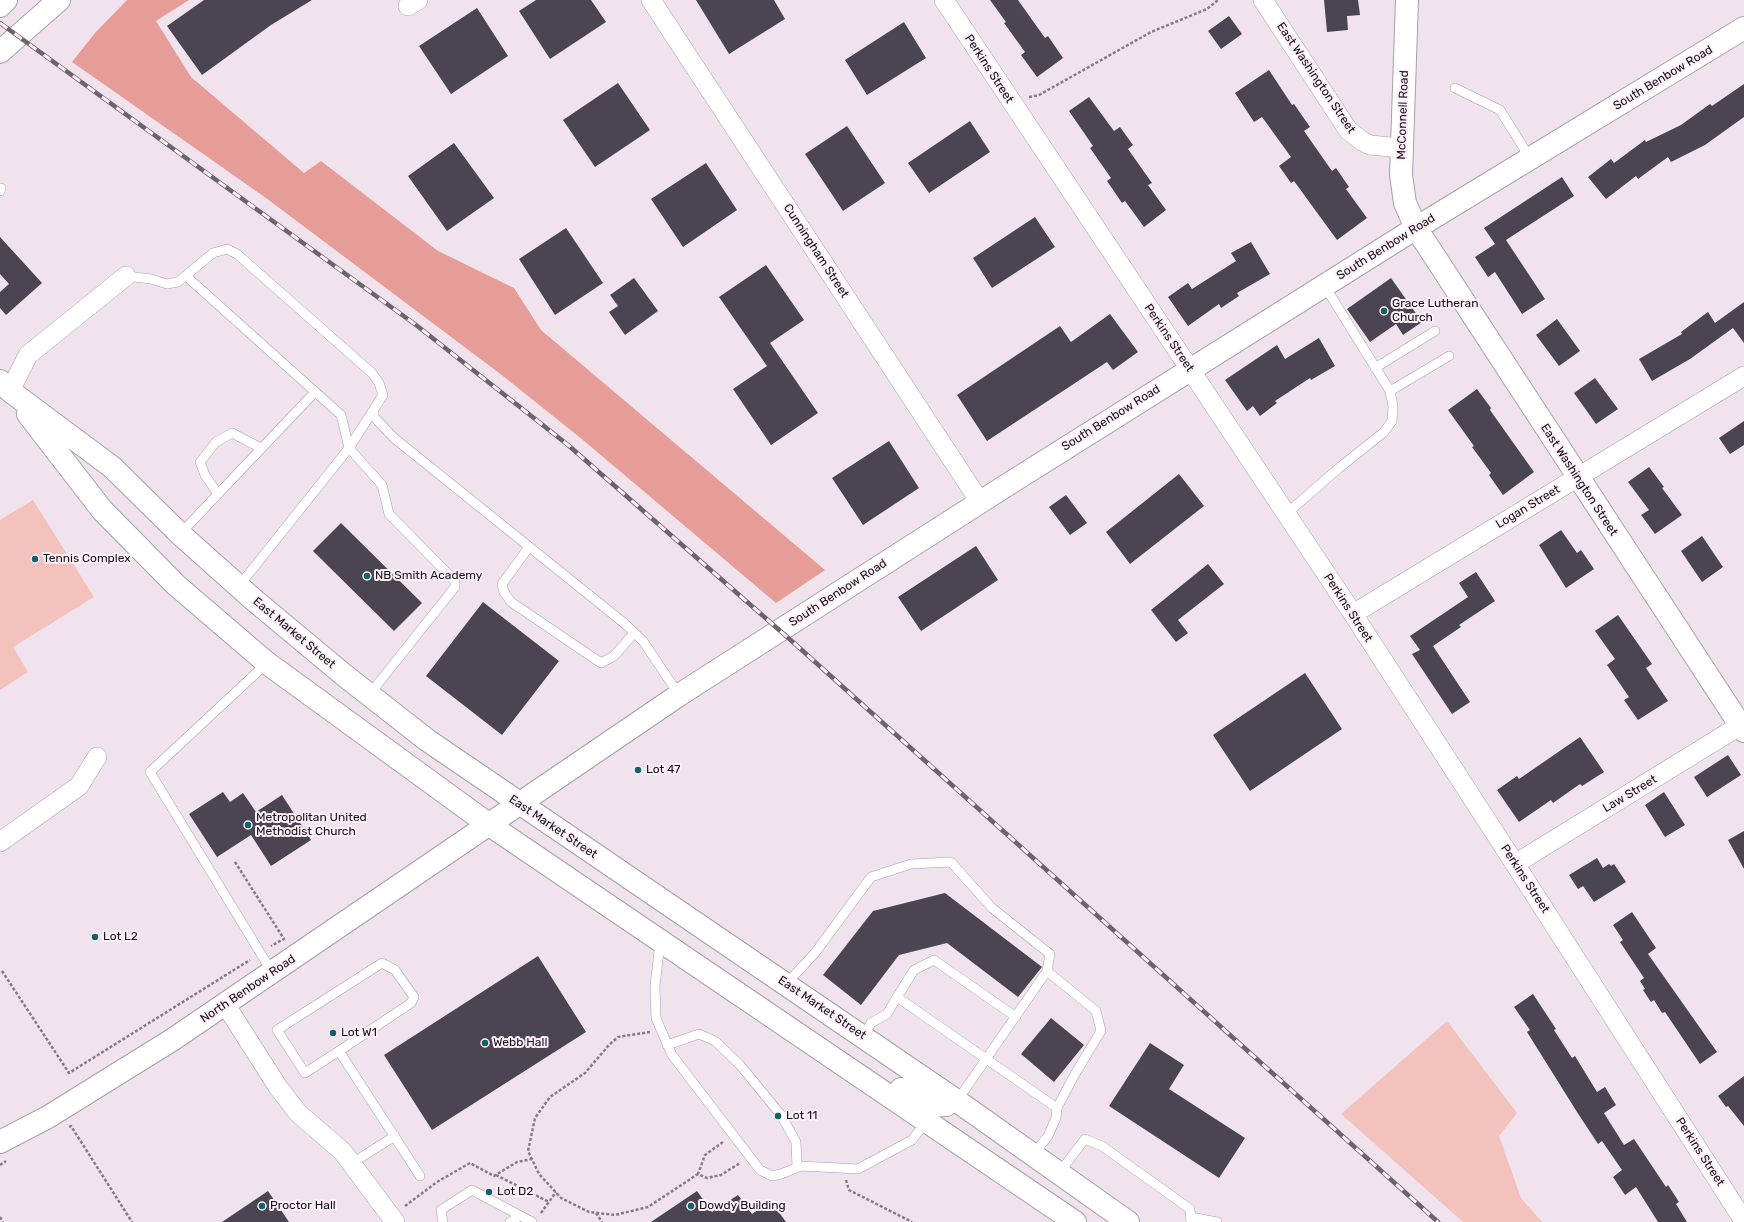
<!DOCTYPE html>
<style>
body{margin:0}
canvas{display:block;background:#f1e3ee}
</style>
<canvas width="1744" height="1222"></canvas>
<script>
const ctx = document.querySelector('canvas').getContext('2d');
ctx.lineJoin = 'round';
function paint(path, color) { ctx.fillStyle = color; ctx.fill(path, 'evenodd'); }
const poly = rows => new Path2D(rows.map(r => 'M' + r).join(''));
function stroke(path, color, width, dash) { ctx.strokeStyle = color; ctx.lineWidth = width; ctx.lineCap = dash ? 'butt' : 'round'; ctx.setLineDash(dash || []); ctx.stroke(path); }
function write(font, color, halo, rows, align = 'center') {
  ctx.font = font + ' Rubik,sans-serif'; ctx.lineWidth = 4; ctx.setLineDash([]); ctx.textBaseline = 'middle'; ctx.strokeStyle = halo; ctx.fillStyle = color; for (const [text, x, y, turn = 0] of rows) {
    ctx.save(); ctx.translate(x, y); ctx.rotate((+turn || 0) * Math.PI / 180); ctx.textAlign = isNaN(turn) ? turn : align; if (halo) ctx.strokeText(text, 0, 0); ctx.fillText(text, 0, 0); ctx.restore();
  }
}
paint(poly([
 [33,500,94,597,13,647,28,672,0,690,0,520],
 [1447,1021,1517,1113,1499,1136,1521,1198,1542,1222,1463,1222,1341,1114]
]), '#f3c2bd');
paint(poly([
 [127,0,189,0,156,21,191,77,304,173,321,161,438,251,514,288,541,330,825,570,776,603,583,440,503,376,266,198,72,62,95,33]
]), '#e69d97');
paint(poly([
 [204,0,312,0,271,25,202,75,167,26],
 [536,0,591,0,606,22,550,59,519,11],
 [696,0,774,0,785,19,729,54],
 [990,0,1018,0,1045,38,1048,36,1063,58,1037,77,1021,55,1025,52,1004,23,1006,22],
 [1324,0,1358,0,1360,15,1347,16,1348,30,1327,32],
 [477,8,508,56,451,94,419,46],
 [1229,16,1242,34,1221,49,1208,31],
 [904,22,926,58,867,95,845,60],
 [1269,70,1292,105,1294,104,1310,127,1304,131,1332,171,1336,168,1349,187,1346,189,1367,218,1337,240,1294,181,1291,183,1279,166,1291,157,1262,117,1254,122,1235,93],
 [618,83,650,130,595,167,563,120],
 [1744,84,1744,117,1705,145,1671,162,1668,157,1638,179,1636,176,1606,199,1588,177,1611,159,1614,163,1645,140,1646,142,1681,125,1710,104,1712,106],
 [1089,97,1114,131,1120,127,1133,145,1128,149,1152,183,1148,185,1166,210,1144,227,1125,201,1122,203,1107,181,1111,178,1090,148,1093,146,1069,111],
 [970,121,990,152,929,193,908,163],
 [847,126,885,183,843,211,805,154],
 [454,143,494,198,447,231,408,176],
 [706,163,737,210,683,247,651,199],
 [1562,177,1574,196,1506,240,1545,299,1522,314,1495,272,1488,277,1475,257,1495,244,1484,228],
 [1035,217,1055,247,992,288,973,258],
 [566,228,603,283,555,315,519,259],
 [0,237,42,283,6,315,0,308,0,292,9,284,0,274],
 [1251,242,1270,274,1237,293,1239,296,1221,308,1219,304,1188,326,1168,297,1188,283,1192,289,1236,261,1231,253],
 [766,265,804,320,770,343,818,413,771,445,733,389,767,366,719,297],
 [634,278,658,311,625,335,609,312,618,306,610,295],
 [1391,278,1422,322,1403,335,1396,324,1370,342,1347,309],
 [1744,302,1744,343,1733,328,1690,359,1652,381,1639,359,1682,334,1681,332,1708,312,1715,323],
 [1110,314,1138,352,1113,370,1107,362,987,441,957,395,1060,326,1071,342],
 [1557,319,1580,351,1559,366,1536,335],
 [1319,338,1335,366,1311,380,1310,378,1275,401,1277,403,1260,416,1253,406,1247,411,1225,380,1277,345,1285,359],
 [1595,378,1618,409,1596,424,1574,393],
 [1477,389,1491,408,1490,410,1534,472,1503,495,1489,475,1491,473,1472,447,1474,446,1448,410],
 [1744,421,1744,445,1730,454,1719,438],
 [889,441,919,488,863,525,832,478],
 [1649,467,1664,487,1662,488,1682,515,1655,534,1641,515,1649,510,1628,482],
 [1179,474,1204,506,1130,564,1106,532],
 [1066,495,1087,523,1070,535,1049,507],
 [341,523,422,603,394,631,313,551],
 [1561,530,1577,553,1581,550,1594,569,1566,588,1539,545],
 [1702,536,1723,567,1702,582,1681,551],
 [976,546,998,580,921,631,898,597],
 [1208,564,1224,584,1178,620,1188,633,1176,642,1151,610],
 [1476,572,1495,601,1459,625,1461,627,1433,646,1470,702,1452,714,1412,654,1420,650,1410,636,1468,597,1459,583],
 [483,602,559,661,502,735,426,676],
 [1618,615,1652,664,1646,668,1668,701,1638,720,1624,700,1629,697,1607,665,1615,659,1595,631],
 [1305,673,1342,729,1250,791,1213,735],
 [1580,737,1604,772,1582,786,1580,784,1553,803,1551,800,1519,822,1497,790,1517,776,1519,779],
 [1728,755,1741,775,1707,797,1694,777],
 [223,792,230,802,243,793,256,812,282,795,311,840,271,866,251,835,217,857,189,814],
 [1664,792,1685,825,1665,837,1645,805],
 [1744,831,1744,869,1728,840],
 [1597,858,1603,868,1609,864,1611,866,1614,864,1626,882,1594,902,1583,886,1578,889,1569,875],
 [945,893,1042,967,1018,997,947,943,899,955,861,1005,823,975,873,911],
 [1632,912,1656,948,1648,954,1717,1052,1700,1064,1665,1012,1662,1013,1654,1000,1651,1002,1643,990,1645,989,1640,981,1644,978,1620,942,1623,940,1613,925],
 [538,956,586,1032,432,1130,384,1055],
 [1533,994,1556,1029,1554,1030,1572,1058,1575,1056,1597,1092,1605,1087,1616,1105,1604,1113,1624,1145,1634,1139,1666,1187,1668,1185,1679,1202,1676,1204,1687,1222,1658,1222,1636,1187,1625,1195,1613,1177,1622,1170,1602,1141,1598,1144,1577,1112,1527,1032,1530,1030,1514,1007],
 [1051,1018,1084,1045,1054,1082,1021,1054],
 [1150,1043,1184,1065,1169,1089,1245,1138,1219,1178,1109,1106],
 [1744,1076,1744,1126,1728,1106,1726,1107,1718,1096],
 [268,1191,289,1222,222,1222],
 [697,1191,712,1212,738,1195,752,1214,771,1201,786,1222,651,1222]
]), '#4b4551');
const lane = poly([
 [1455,88,1500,110,1530,158],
 [0,191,1,188],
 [126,276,151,279,167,284,178,282,213,253,227,249,237,254,372,373,379,383,383,395,374,409,374,417,394,438,624,623,643,641,679,695],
 [186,276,341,415,349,448,382,485,389,514,455,581,455,587,369,695],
 [1375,368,1435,331],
 [1390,391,1449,356],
 [218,494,205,475,200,462,216,442,232,433,261,448],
 [1286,514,1339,468,1384,432,1392,421,1393,406,1390,391,1324,285],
 [180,534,315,392],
 [529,547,502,584,504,592,511,602,601,663,614,656,634,633],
 [239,586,349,448,374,409],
 [267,663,150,772,272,972],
 [660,942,655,986,656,1018,661,1030,672,1055,760,1170,772,1176,781,1174,801,1166,858,1169,912,1140,927,1121],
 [786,984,815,953,871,877,911,864,951,862,992,908,1050,954,1047,971,957,1101],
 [897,997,914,970,934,960,1016,1017],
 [863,1037,871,1023,887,1014,897,997,1057,1108],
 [667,1045,699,1034,715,1041,740,1065,781,1115,796,1142,797,1167],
 [339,1051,411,1003,414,997,395,970,382,963,277,1030,305,1073,339,1051,420,1176],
 [1033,1155,1048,1136,1056,1118,1057,1108,1075,1074,1101,1031,1096,1011,1047,971],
 [352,1163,395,1136],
 [1059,1173,1085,1139,1102,1146,1190,1209,1191,1222],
 [1191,1217,1217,1222],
 [443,1222,441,1210,472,1190,532,1222],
 [510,1222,520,1216]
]);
const street = poly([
 [651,0,980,502],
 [944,0,1353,614,1515,864,1744,1221],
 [1263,0,1348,130,1362,141,1370,145,1401,148],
 [408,6,418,0],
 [10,391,28,355,126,276],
 [1353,614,1744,376],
 [0,842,79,786,97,757],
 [1515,864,1744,723],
 [225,1004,278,1087,298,1113,342,1151,395,1222]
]);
const secondary = poly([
 [1407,0,1401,175,1405,203,1416,228,1744,731],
 [0,381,10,391,112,467,180,534,254,600,344,675,427,740,957,1101,1128,1222],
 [28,414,102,510,176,585,267,663,488,824,1075,1222],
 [901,1089,932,1106,946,1105,952,1098],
 [0,1142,48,1117,172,1040,679,695,1007,485,1416,228,1744,28]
]);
const highway = poly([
 [0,6,6,0],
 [0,52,59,0]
]);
stroke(lane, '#ab9ea8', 10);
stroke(street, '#ab9ea8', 20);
stroke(secondary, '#ab9ea8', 24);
stroke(highway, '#ab9ea8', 24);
stroke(poly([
 [1029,97,1039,95,1151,32,1207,9,1218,0],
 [235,862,284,939,271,946],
 [2,971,69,1073,250,960],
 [650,1032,618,1037,609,1045,585,1073,550,1097,535,1118,528,1151,539,1174,561,1198,589,1212,615,1215,648,1207,698,1174],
 [69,1127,71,1126,132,1222],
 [723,1142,705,1155,698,1174,707,1178,721,1175,740,1163],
 [0,1165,6,1161],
 [496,1175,549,1202],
 [846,1180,849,1190,912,1222],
 [405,1206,437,1182,470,1163,494,1176,517,1162,532,1159],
 [541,1213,556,1192],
 [596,1213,602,1222],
 [0,1217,3,1222]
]), '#857b83', 2.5, [3, 2]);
stroke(lane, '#fff', 9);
stroke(street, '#fff', 19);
stroke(secondary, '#fff', 22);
stroke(highway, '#fff', 22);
const rail = poly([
 [0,23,416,325,568,445,794,643,1438,1222]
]);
stroke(rail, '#6c646b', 4.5);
stroke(rail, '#fef0fb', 3, [9]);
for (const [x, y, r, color] of [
 [1384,311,4,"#116268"],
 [35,559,4,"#116268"],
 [367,576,4,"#116268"],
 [638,770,4,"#116268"],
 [248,825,4,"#116268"],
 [95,937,4,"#116268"],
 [333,1033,4,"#116268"],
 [485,1043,4,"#116268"],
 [778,1116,4,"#116268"],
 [489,1192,4,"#116268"],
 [262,1206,4,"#116268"],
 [691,1206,4,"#116268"]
]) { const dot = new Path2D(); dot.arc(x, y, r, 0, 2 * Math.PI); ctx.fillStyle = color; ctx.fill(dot); stroke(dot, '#fef0fb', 1.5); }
write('12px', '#140f13', '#fef0fb', [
 ["Perkins Street",989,69,57],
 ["East Washington Street",1316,78,56],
 ["South Benbow Road",1663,78,-31],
 ["McConnell Road",1403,115,-88],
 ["South Benbow Road",1386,247,-32],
 ["Cunningham Street",816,251,57],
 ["Perkins Street",1169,338,56],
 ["South Benbow Road",1111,418,-32],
 ["East Washington Street",1579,480,57],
 ["Logan Street",1528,507,-31],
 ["South Benbow Road",838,593,-33],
 ["Perkins Street",1348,608,57],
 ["East Market Street",294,633,40],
 ["Law Street",1630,794,-31],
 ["East Market Street",553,827,34],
 ["Perkins Street",1525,879,57],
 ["North Benbow Road",248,989,-34],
 ["East Market Street",822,1008,34],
 ["Perkins Street",1700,1152,57]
]);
write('12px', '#140f13', '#fef0fb', [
 ["Grace Lutheran",1392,304],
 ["Church",1392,318],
 ["Tennis Complex",43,559],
 ["NB Smith Academy",375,576],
 ["Lot 47",646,770],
 ["Metropolitan United",256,818],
 ["Methodist Church",256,832],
 ["Lot L2",103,937],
 ["Lot W1",341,1033],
 ["Webb Hall",493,1043],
 ["Lot 11",786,1116],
 ["Lot D2",497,1192],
 ["Proctor Hall",270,1206],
 ["Dowdy Building",699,1206]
], 'left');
</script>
